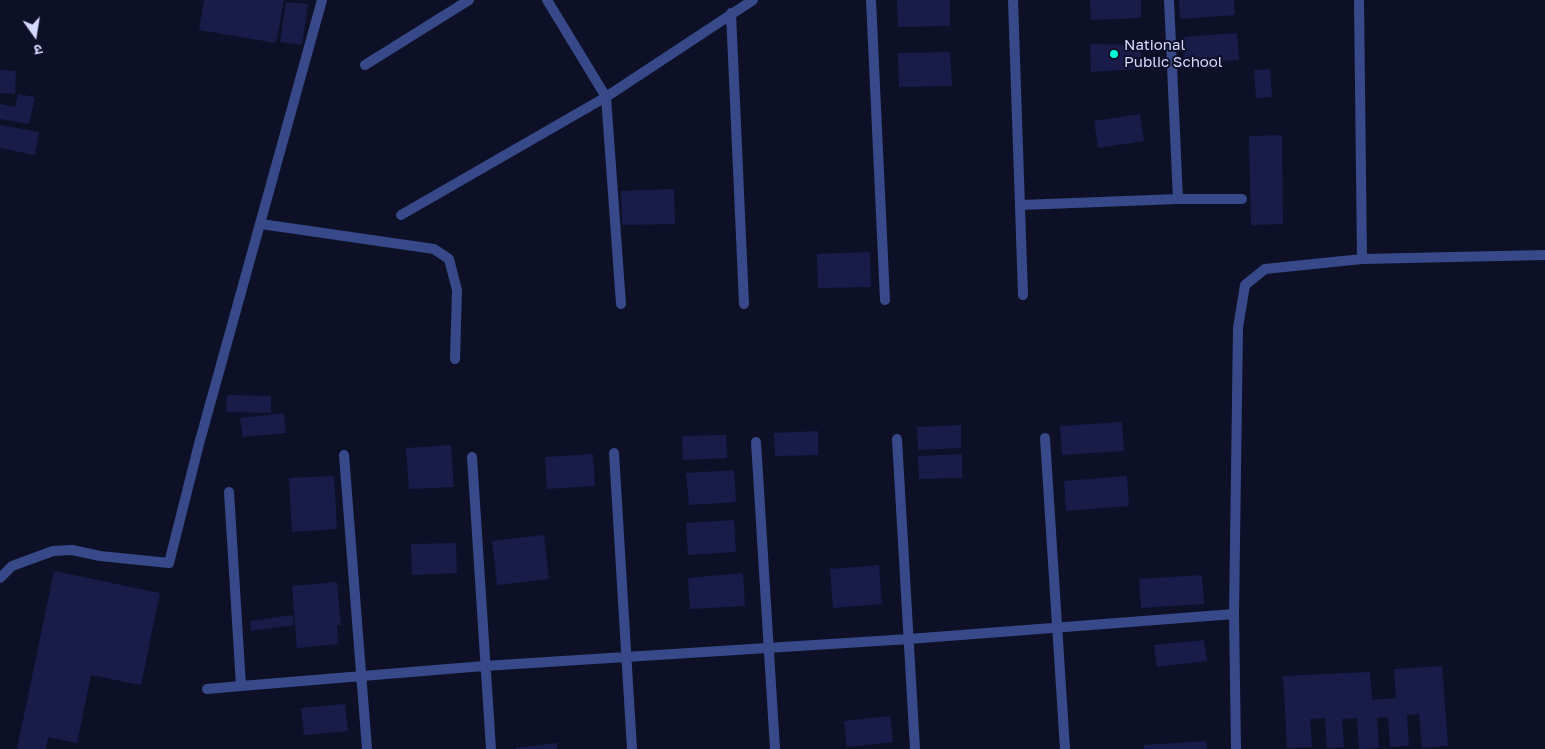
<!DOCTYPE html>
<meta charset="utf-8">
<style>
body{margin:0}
#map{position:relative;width:1545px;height:749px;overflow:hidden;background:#0e1027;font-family:"Golos Text","Noto Sans Devanagari",sans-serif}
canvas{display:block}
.north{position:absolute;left:10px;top:10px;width:50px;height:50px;-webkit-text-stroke:4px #0e1027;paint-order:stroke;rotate:167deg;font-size:14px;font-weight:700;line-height:20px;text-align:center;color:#d4daff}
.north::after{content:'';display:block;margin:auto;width:18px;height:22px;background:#d4daff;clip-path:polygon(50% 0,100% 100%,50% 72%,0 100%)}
</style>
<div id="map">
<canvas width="1545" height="749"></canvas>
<div class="north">उ</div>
</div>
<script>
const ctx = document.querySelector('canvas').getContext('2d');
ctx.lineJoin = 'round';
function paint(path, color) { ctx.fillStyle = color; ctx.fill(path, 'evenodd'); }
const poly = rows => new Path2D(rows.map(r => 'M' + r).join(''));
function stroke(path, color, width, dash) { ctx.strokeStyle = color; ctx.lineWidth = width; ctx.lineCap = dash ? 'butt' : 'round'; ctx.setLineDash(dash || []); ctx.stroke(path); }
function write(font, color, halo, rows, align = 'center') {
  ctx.font = font + ' "Golos Text",sans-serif'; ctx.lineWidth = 4; ctx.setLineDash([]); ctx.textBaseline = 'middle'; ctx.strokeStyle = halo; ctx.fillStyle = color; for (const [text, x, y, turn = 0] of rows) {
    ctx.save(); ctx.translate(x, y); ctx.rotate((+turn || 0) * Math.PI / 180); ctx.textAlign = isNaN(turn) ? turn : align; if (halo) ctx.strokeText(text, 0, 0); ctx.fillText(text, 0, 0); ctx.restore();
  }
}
paint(poly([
 [204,0,284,0,276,43,199,30],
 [897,0,950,0,950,26,898,27],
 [1090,0,1141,0,1141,18,1091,20],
 [1179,0,1234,0,1235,15,1180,19],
 [286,2,308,4,302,45,280,42],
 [1237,33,1239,60,1184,63,1182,37],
 [1090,44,1141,45,1141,69,1091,72],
 [950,52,952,86,899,87,898,53],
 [1270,69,1272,97,1256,98,1254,70],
 [0,70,16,71,15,94,0,93],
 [18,94,35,97,29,124,0,119,0,104,15,107],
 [1140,114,1144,141,1098,148,1094,121],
 [0,125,39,132,35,155,0,148],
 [1282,135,1283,224,1251,225,1249,136],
 [674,189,675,224,622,225,621,191],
 [870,252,871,287,818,288,817,254],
 [227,395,271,396,271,413,226,412],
 [284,413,286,433,243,437,240,418],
 [1122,422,1124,451,1062,455,1060,426],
 [961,425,961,448,918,450,917,427],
 [818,431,818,455,775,456,774,433],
 [726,435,727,458,683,460,682,436],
 [451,445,454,487,409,489,406,448],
 [593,454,595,486,547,489,545,457],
 [962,454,962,478,919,479,918,456],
 [734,470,736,502,689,505,686,473],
 [334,476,337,529,292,532,289,478],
 [1127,476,1129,506,1066,511,1064,481],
 [734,520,736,552,688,555,686,523],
 [544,535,549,579,497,585,492,541],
 [456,543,457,573,412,575,411,544],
 [879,565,882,604,833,608,830,569],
 [54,571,160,593,141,685,91,675,77,743,48,737,46,749,17,749],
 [743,573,745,606,690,609,688,578],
 [1202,575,1204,604,1141,608,1139,579],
 [337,582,341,625,337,625,338,644,297,648,292,586],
 [293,615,294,625,251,631,250,621],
 [1204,640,1207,661,1157,667,1154,645],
 [1442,666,1448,746,1422,748,1419,714,1407,715,1409,746,1390,747,1388,717,1377,718,1379,748,1359,749,1357,718,1342,719,1344,747,1327,748,1325,718,1310,719,1312,747,1287,748,1283,676,1370,672,1372,700,1396,698,1394,669],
 [345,704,348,731,304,735,301,708],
 [890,716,893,742,847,747,844,721],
 [1206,741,1207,749,1144,749,1144,745],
 [557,743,557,749,516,749,516,748]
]), '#191c49');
stroke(poly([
 [547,0,606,97,621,304],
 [871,0,885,300],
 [1013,0,1023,295],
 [1169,0,1178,199],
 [731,13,744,304],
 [365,65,469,0],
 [1021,205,1178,199,1242,199],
 [401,215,606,97,753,0],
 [261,224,434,249,449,259,457,290,455,359]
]), '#374988', 10);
stroke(poly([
 [1359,0,1362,259],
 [1045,438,1065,749],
 [897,439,915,749],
 [756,442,775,749],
 [614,453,632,749],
 [344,455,367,749],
 [472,457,491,749],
 [229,492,241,686,484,666,909,639,1234,614],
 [0,578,12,566,53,551,72,550,100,556,169,563,199,444,322,0],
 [207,689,241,686],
 [1236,749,1234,614,1238,328,1245,285,1265,269,1362,259,1545,255]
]), '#374988', 10);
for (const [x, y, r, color] of [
 [1114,54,5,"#00ffd8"]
]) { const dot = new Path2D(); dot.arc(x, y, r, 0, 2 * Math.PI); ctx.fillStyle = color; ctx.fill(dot); stroke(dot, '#0e1027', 2); }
write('15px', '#d4daff', '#0e1027', [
 ["National",1124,45],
 ["Public School",1124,62]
], 'left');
</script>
